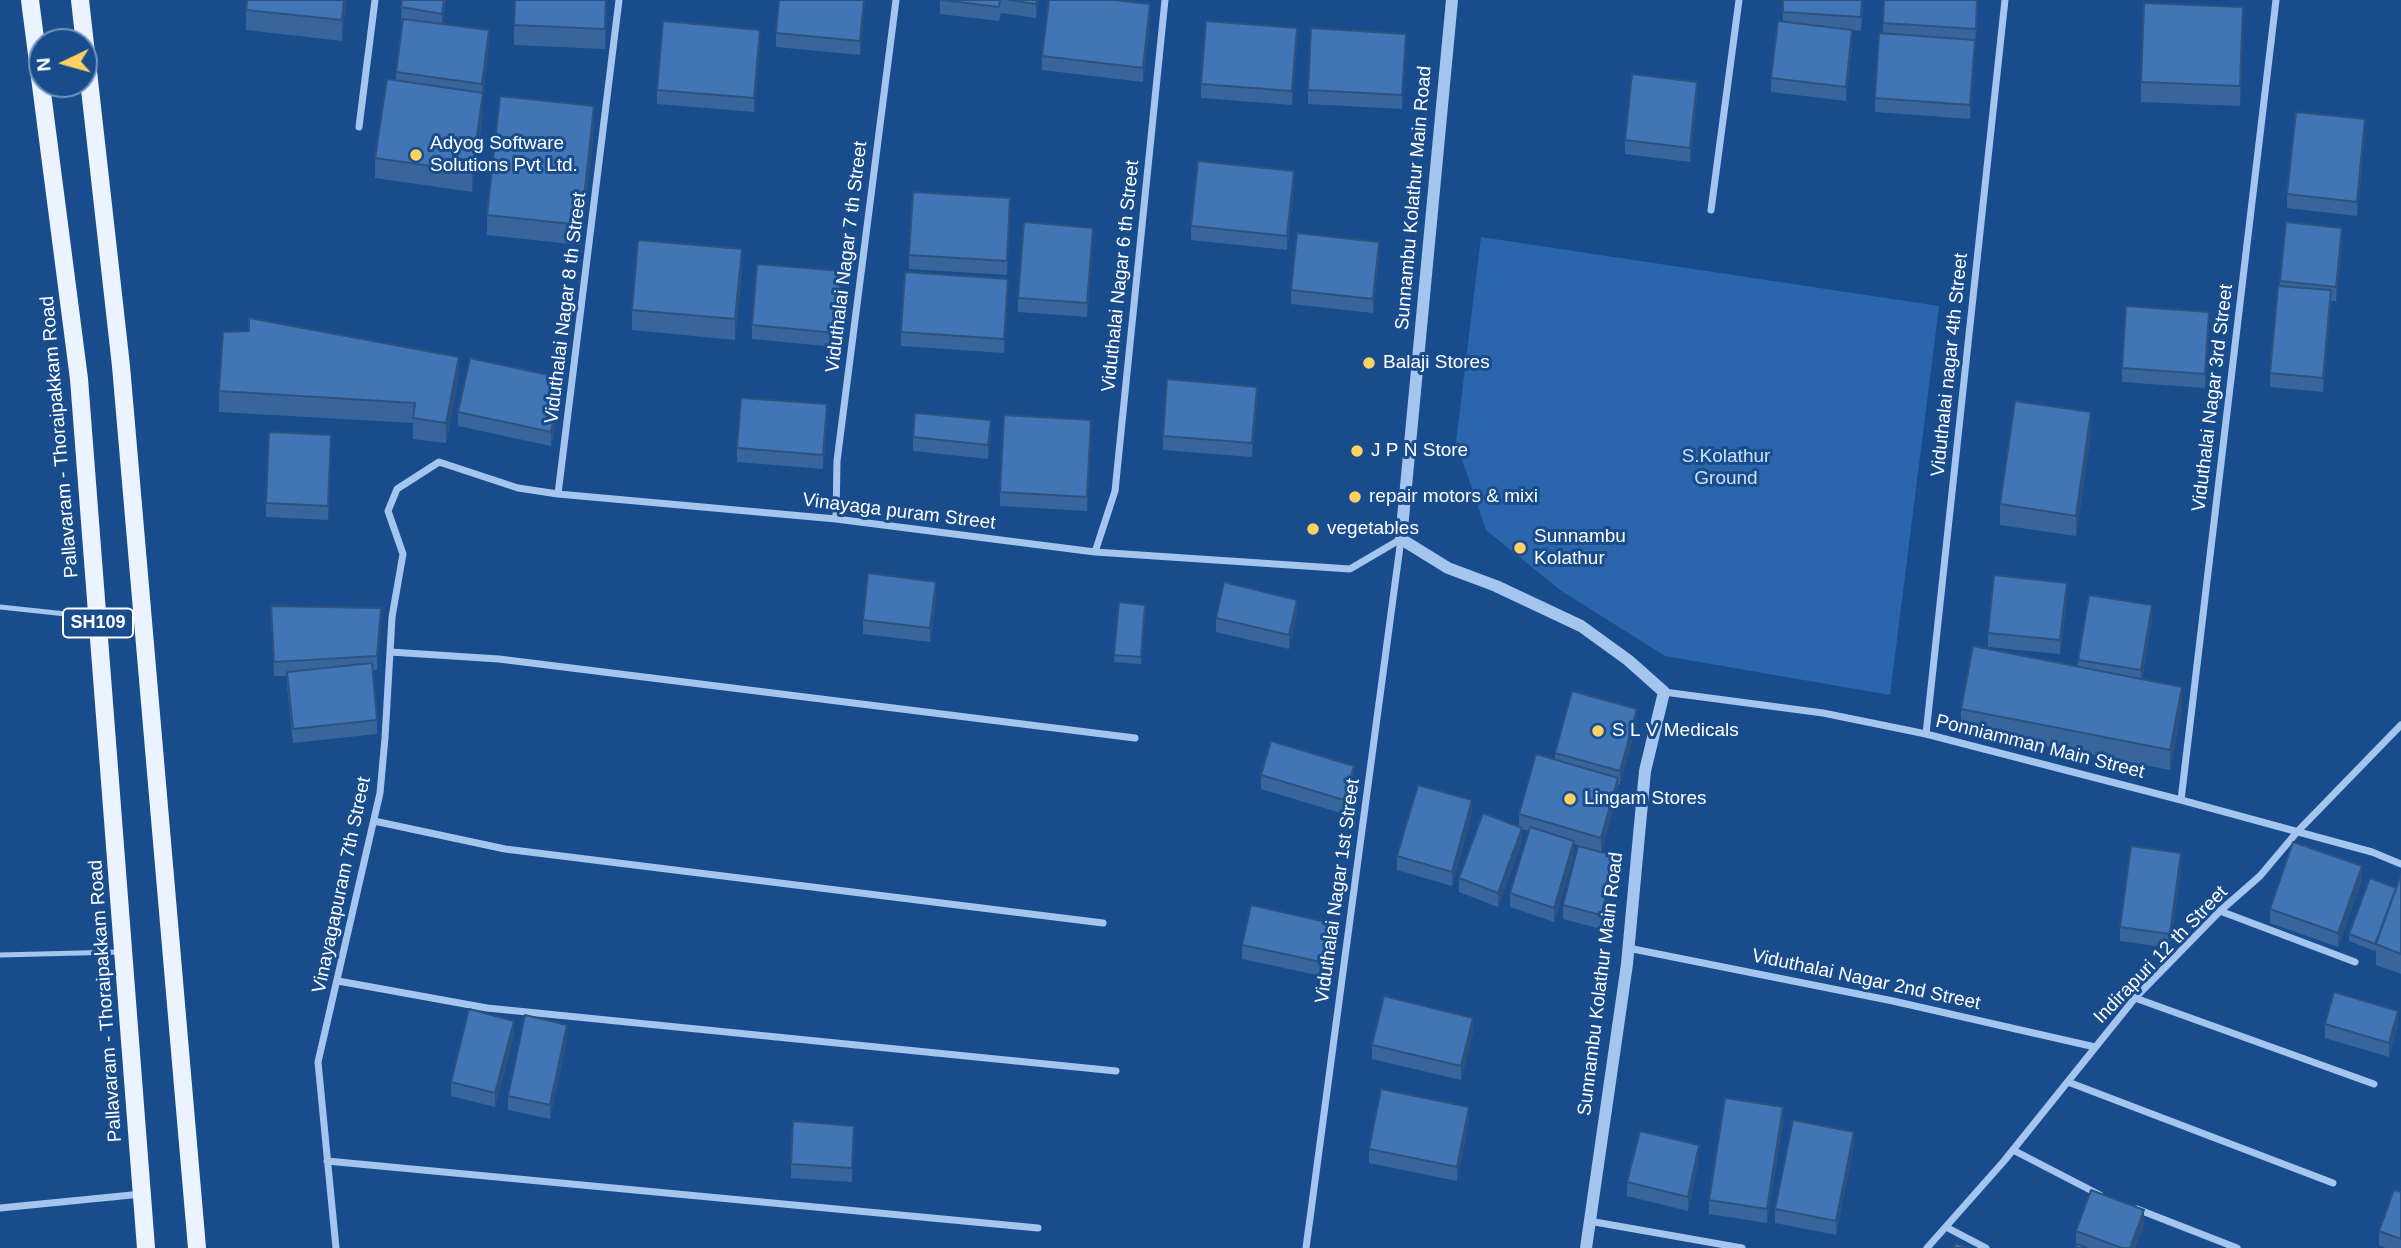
<!DOCTYPE html>
<style>
body{margin:0}
#map{position:relative;width:2401px;height:1248px;overflow:hidden;background:#194c8d;font-family:Helvetica,sans-serif}
canvas{display:block}
.north{position:absolute;left:28px;top:28px;width:70px;height:70px;box-sizing:border-box;background:#194c8d;border:2px solid #7594bb;border-radius:50%;rotate:265deg;font-size:19px;font-weight:700;line-height:28px;text-align:center;color:#fff}
.north::after{content:'';display:block;margin:auto;width:24px;height:32px;background:#ffd161;clip-path:polygon(50% 0,100% 100%,50% 72%,0 100%)}
</style>
<div id="map">
<canvas width="2401" height="1248"></canvas>
<div class="north">N</div>
</div>
<script>
const ctx = document.querySelector('canvas').getContext('2d');
ctx.lineJoin = 'round';
function paint(path, color) { ctx.fillStyle = color; ctx.fill(path, 'evenodd'); }
const poly = rows => new Path2D(rows.map(r => 'M' + r).join(''));
function stroke(path, color, width, dash) { ctx.strokeStyle = color; ctx.lineWidth = width; ctx.lineCap = dash ? 'butt' : 'round'; ctx.setLineDash(dash || []); ctx.stroke(path); }
function write(font, color, halo, rows, align = 'center') {
  ctx.font = font + ' Helvetica,sans-serif'; ctx.lineWidth = 6; ctx.setLineDash([]); ctx.textBaseline = 'middle'; ctx.strokeStyle = halo; ctx.fillStyle = color; for (const [text, x, y, turn = 0] of rows) {
    ctx.save(); ctx.translate(x, y); ctx.rotate((+turn || 0) * Math.PI / 180); ctx.textAlign = isNaN(turn) ? turn : align; if (halo) ctx.strokeText(text, 0, 0); ctx.fillText(text, 0, 0); ctx.restore();
  }
}
paint(poly([
 [1481,237,1939,306,1890,695,1665,656,1560,590,1486,530,1456,442]
]), '#2b65ab');
stroke(poly([
 [0,607,94,617],
 [0,955,119,952]
]), '#a4c6ee', 5);
stroke(poly([
 [359,127,375,0],
 [1711,210,1739,0],
 [558,494,619,0],
 [836,519,837,461,896,0],
 [1095,552,1115,491,1165,0],
 [390,652,499,659,1135,738],
 [1664,692,1823,713,1926,734,2181,800,2372,852,2401,864],
 [1926,734,2005,0],
 [2181,800,2276,0],
 [374,821,505,849,1103,923],
 [2220,911,2355,962],
 [1628,948,1893,1001,2095,1047],
 [338,981,487,1008,1116,1071],
 [2135,998,2374,1084],
 [2068,1082,2333,1183],
 [2013,1150,2100,1195],
 [327,1161,1038,1228],
 [0,1208,142,1194],
 [2137,1209,2237,1248],
 [1589,1221,1742,1248],
 [1946,1227,1986,1248],
 [336,1248,318,1062,380,793,385,738,392,617,403,554,388,511,397,489,439,462,518,488,558,494,836,519,1095,552,1350,569,1401,539],
 [1306,1248,1401,539],
 [1927,1248,2004,1161,2135,998,2220,911,2260,876,2297,832,2401,725]
]), '#a4c6ee', 7);
stroke(poly([
 [1452,0,1401,539,1448,568,1496,586,1581,626,1628,660,1664,692,1645,771,1627,964,1586,1248]
]), '#a4c6ee', 12);
stroke(poly([
 [30,0,79,379,146,1248],
 [80,0,121,366,197,1248]
]), '#ebf3ff', 18);
paint(poly([
 [346,0,342,41,246,30,246,10],
 [402,0,446,0,442,24,489,44,483,93,483,113,472,192,375,178,375,158,396,80,396,72,403,22,401,21],
 [607,0,605,49,514,45,514,25],
 [865,0,860,55,776,47,776,33],
 [940,0,1039,0,1036,18,1001,13,999,21,940,14],
 [1783,0,1863,0,1861,31,1852,30,1852,44,1846,101,1771,92,1771,78,1783,22],
 [1978,0,1970,119,1875,112,1875,98,1883,34,1883,23],
 [1150,18,1143,82,1042,70,1042,56],
 [2243,28,2240,106,2141,102,2141,82],
 [1297,42,1292,105,1201,98,1201,84],
 [760,44,754,112,657,104,657,90],
 [1406,48,1402,109,1308,104,1308,90],
 [1697,96,1690,162,1625,154,1625,140],
 [594,126,581,245,487,235,487,215],
 [2365,133,2357,216,2287,208,2287,194],
 [1294,185,1287,250,1191,240,1191,226],
 [1010,212,1007,275,909,269,909,255],
 [1093,242,1087,317,1018,312,1018,298],
 [2342,242,2336,301,2331,301,2323,392,2270,387,2270,373,2280,281],
 [1379,256,1373,313,1291,304,1291,290],
 [742,269,735,340,632,330,632,310],
 [841,285,836,347,752,339,752,325],
 [1008,293,1004,353,901,346,901,332],
 [2209,326,2205,388,2122,382,2122,368],
 [459,377,446,443,413,439,413,423,219,412,219,391],
 [562,392,551,446,458,426,458,412],
 [1257,401,1252,457,1163,450,1163,436],
 [827,418,823,469,737,462,737,448],
 [2091,432,2076,536,2000,525,2000,504],
 [991,434,988,459,913,451,913,437],
 [1091,434,1087,511,1000,506,1000,492],
 [331,449,328,520,266,517,266,503],
 [936,596,930,642,863,634,863,620],
 [2067,597,2060,654,1988,647,1988,633],
 [271,606,381,622,377,670,372,670,377,720,377,734,293,743,287,686,287,676,274,676],
 [1145,612,1141,664,1114,662,1114,655],
 [1297,614,1289,649,1216,632,1216,618],
 [2152,619,2142,679,2182,708,2170,770,1961,729,1961,709,2078,667,2078,660],
 [1637,723,1620,785,1618,784,1618,792,1601,852,1574,844,1574,855,1554,922,1510,907,1510,893,1529,831,1522,829,1522,842,1498,907,1459,892,1459,878,1519,827,1519,814,1555,760,1555,753],
 [1261,775,1354,780,1344,814,1261,789],
 [1472,814,1452,886,1397,870,1397,856],
 [2181,867,2170,948,2120,941,2120,927],
 [1616,870,1601,929,1563,919,1563,905],
 [2401,875,2401,974,2376,965,2376,948,2375,951,2349,941,2349,934,2396,888],
 [2362,880,2338,947,2270,923,2270,909],
 [1335,938,1326,977,1242,959,1242,945],
 [2325,1024,2398,1025,2389,1057,2325,1038],
 [1473,1032,1461,1080,1372,1059,1372,1045],
 [514,1035,495,1107,451,1096,451,1082],
 [567,1039,550,1119,508,1110,508,1096],
 [1469,1121,1457,1181,1369,1163,1369,1149],
 [1783,1121,1767,1223,1709,1214,1709,1200],
 [854,1140,852,1182,791,1178,791,1164],
 [1854,1146,1836,1235,1775,1223,1775,1209],
 [1699,1159,1688,1211,1627,1196,1627,1182],
 [2401,1192,2401,1248,2386,1248,2379,1245,2379,1231],
 [2144,1224,2135,1248,2075,1248,2076,1245,2076,1231]
]), '#38659c');
paint(poly([
 [344,0,346,0,342,41,342,20],
 [444,0,446,0,442,28,442,14],
 [864,0,865,0,860,55,860,41],
 [1037,0,1039,0,1036,18,1036,4],
 [1150,4,1150,18,1143,82,1143,68],
 [2243,7,2243,28,2240,106,2240,86],
 [1297,28,1297,42,1292,105,1292,91],
 [489,30,489,44,483,95,483,93,483,113,472,192,472,172,482,98,482,84],
 [760,30,760,44,754,112,754,98],
 [1852,30,1852,44,1846,101,1846,87],
 [1406,34,1406,48,1402,109,1402,95],
 [1975,40,1975,54,1970,119,1970,105],
 [1697,82,1697,96,1690,162,1690,148],
 [594,106,594,126,581,245,581,225],
 [2365,119,2365,133,2357,216,2357,202],
 [1294,171,1294,185,1287,250,1287,236],
 [1010,198,1010,212,1007,275,1007,261],
 [1093,228,1093,242,1087,317,1087,303],
 [2342,228,2342,242,2336,301,2336,287],
 [1379,242,1379,256,1373,313,1373,299],
 [742,249,742,269,735,340,735,319],
 [841,271,841,285,836,347,836,333],
 [1008,279,1008,293,1004,353,1004,339],
 [2331,290,2331,304,2323,392,2323,378],
 [2209,312,2209,326,2205,388,2205,374],
 [459,357,459,377,446,443,446,423],
 [562,378,562,392,551,446,551,432],
 [1257,387,1257,401,1252,457,1252,443],
 [827,404,827,418,823,469,823,455],
 [2091,412,2091,432,2076,536,2076,516],
 [991,420,991,434,988,459,988,445],
 [1091,420,1091,434,1087,511,1087,497],
 [936,582,936,596,930,642,930,628],
 [2067,583,2067,597,2060,654,2060,640],
 [1297,600,1297,614,1289,649,1289,635],
 [2152,605,2152,619,2141,684,2141,670],
 [381,608,381,622,377,670,377,656],
 [2182,687,2182,708,2170,770,2170,750],
 [1637,709,1637,723,1620,785,1620,771],
 [1354,766,1354,780,1344,814,1344,800],
 [1618,778,1618,792,1601,852,1601,838],
 [1472,800,1472,814,1452,886,1452,872],
 [1522,828,1522,842,1498,907,1498,893],
 [1574,841,1574,855,1554,922,1554,908],
 [2181,853,2181,867,2170,948,2170,934],
 [1616,856,1616,870,1601,929,1601,915],
 [2362,866,2362,880,2338,947,2338,933],
 [1335,924,1335,938,1326,977,1326,963],
 [2398,1011,2398,1025,2389,1057,2389,1043],
 [1473,1018,1473,1032,1461,1080,1461,1066],
 [514,1021,514,1035,495,1107,495,1093],
 [567,1025,567,1039,550,1119,550,1105],
 [1469,1107,1469,1121,1457,1181,1457,1167],
 [1783,1107,1783,1121,1767,1223,1767,1209],
 [854,1126,854,1140,852,1182,852,1168],
 [1854,1132,1854,1146,1836,1235,1836,1221],
 [1699,1145,1699,1159,1688,1211,1688,1197],
 [2144,1210,2144,1224,2135,1248,2130,1248]
]), '#2e527f');
const building = poly([
 [247,0,344,0,342,20,246,10,247,0],
 [402,0,444,0,442,14,401,7,402,0],
 [515,0,606,0,605,29,514,25,515,0],
 [779,0,864,0,860,41,776,33,779,0],
 [942,0,1000,0,999,7,942,0],
 [1009,0,1037,0,1036,4,1009,0],
 [1049,0,1114,0,1150,4,1143,68,1042,56,1049,0],
 [1783,0,1862,0,1861,17,1783,12,1783,0],
 [1884,0,1977,0,1976,29,1883,23,1884,0],
 [2144,3,2243,7,2240,86,2141,82,2144,3],
 [403,19,489,30,482,84,396,72,403,19],
 [663,21,760,30,754,98,657,90,663,21],
 [1206,21,1297,28,1292,91,1201,84,1206,21],
 [1778,21,1852,30,1846,87,1771,78,1778,21],
 [1311,28,1406,34,1402,95,1308,90,1311,28],
 [1879,33,1975,40,1970,105,1875,98,1879,33],
 [1632,74,1697,82,1690,148,1625,140,1632,74],
 [387,79,483,93,472,172,375,158,387,79],
 [500,96,594,106,581,225,487,215,500,96],
 [2296,112,2365,119,2357,202,2287,194,2296,112],
 [1198,161,1294,171,1287,236,1191,226,1198,161],
 [913,192,1010,198,1007,261,909,255,913,192],
 [1024,222,1093,228,1087,303,1018,298,1024,222],
 [2286,222,2342,228,2336,287,2280,281,2286,222],
 [1297,233,1379,242,1373,299,1291,290,1297,233],
 [638,240,742,249,735,319,632,310,638,240],
 [757,264,841,271,836,333,752,325,757,264],
 [905,272,1008,279,1004,339,901,332,905,272],
 [2278,286,2331,290,2323,378,2270,373,2278,286],
 [2126,306,2209,312,2205,374,2122,368,2126,306],
 [249,318,459,357,446,423,413,418,415,403,219,391,223,332,249,331,249,318],
 [470,358,562,378,551,432,458,412,470,358],
 [1167,379,1257,387,1252,443,1163,436,1167,379],
 [741,398,827,404,823,455,737,448,741,398],
 [2015,401,2091,412,2076,516,2000,504,2015,401],
 [915,413,991,420,988,445,913,437,915,413],
 [1004,415,1091,420,1087,497,1000,492,1004,415],
 [269,432,331,435,328,506,266,503,269,432],
 [868,573,936,582,930,628,863,620,868,573],
 [1994,575,2067,583,2060,640,1988,633,1994,575],
 [1224,582,1297,600,1289,635,1216,618,1224,582],
 [2089,595,2152,605,2141,670,2078,660,2089,595],
 [1119,602,1145,605,1141,657,1114,655,1119,602],
 [271,606,381,608,377,656,274,662,271,606],
 [1973,646,2182,687,2170,750,1961,709,1973,646],
 [372,663,377,720,293,729,287,672,372,663],
 [1572,691,1637,709,1620,771,1555,753,1572,691],
 [1271,741,1354,766,1344,800,1261,775,1271,741],
 [1536,754,1618,778,1601,838,1519,814,1536,754],
 [1418,785,1472,800,1452,872,1397,856,1418,785],
 [1483,813,1522,828,1498,893,1459,878,1483,813],
 [1530,827,1574,841,1554,908,1510,893,1530,827],
 [2293,842,2362,866,2338,933,2270,909,2293,842],
 [1578,846,1616,856,1601,915,1563,905,1578,846],
 [2131,846,2181,853,2170,934,2120,927,2131,846],
 [2401,875,2401,954,2376,944,2401,875],
 [2370,878,2396,888,2375,944,2349,934,2370,878],
 [1251,905,1335,924,1326,963,1242,945,1251,905],
 [2334,992,2398,1011,2389,1043,2325,1024,2334,992],
 [1384,996,1473,1018,1461,1066,1372,1045,1384,996],
 [469,1009,514,1021,495,1093,451,1082,469,1009],
 [525,1015,567,1025,550,1105,508,1096,525,1015],
 [1381,1089,1469,1107,1457,1167,1369,1149,1381,1089],
 [1725,1098,1783,1107,1767,1209,1709,1200,1725,1098],
 [1793,1120,1854,1132,1836,1221,1775,1209,1793,1120],
 [793,1121,854,1126,852,1168,791,1164,793,1121],
 [1640,1131,1699,1145,1688,1197,1627,1182,1640,1131],
 [2091,1190,2144,1210,2130,1248,2122,1248,2076,1231,2091,1190],
 [2394,1190,2401,1192,2401,1239,2379,1231,2394,1190],
 [1956,1243,1967,1248,1954,1248,1956,1243],
 [2077,1244,2088,1248,2075,1248,2077,1244]
]);
paint(building, '#4175b5');
stroke(building, '#2e527f', 2);
for (const [x, y, r, color] of [
 [416,155,7,"#ffd161"],
 [1369,363,7,"#ffd161"],
 [1357,451,7,"#ffd161"],
 [1355,497,7,"#ffd161"],
 [1313,529,7,"#ffd161"],
 [1520,548,7,"#ffd161"],
 [1598,731,7,"#ffd161"],
 [1570,799,7,"#ffd161"]
]) { const dot = new Path2D(); dot.arc(x, y, r, 0, 2 * Math.PI); ctx.fillStyle = color; ctx.fill(dot); stroke(dot, '#194c8d', 2.5); }
for (const [x, y, w] of [
 [98,623,70]
]) { const box = new Path2D(); box.roundRect(x - w / 2, y - 14.5, w, 29, 5); ctx.fillStyle = '#194c8d'; ctx.fill(box); stroke(box, '#fff', 2); }
write('bold 18px', '#fff', null, [
 ["SH109",98,623]
]);
write('19px', '#fff', '#194c8d', [
 ["Adyog Software",430,144],
 ["Solutions Pvt Ltd.",430,166],
 ["Balaji Stores",1383,363],
 ["J P N Store",1371,451],
 ["repair motors & mixi",1369,497],
 ["vegetables",1327,529],
 ["Sunnambu",1534,537],
 ["Kolathur",1534,559],
 ["S L V Medicals",1612,731],
 ["Lingam Stores",1584,799]
], 'left');
write('19px', '#fff', '#194c8d', [
 ["Sunnambu Kolathur Main Road",1414,198,-85],
 ["Viduthalai Nagar 7 th Street",847,257,-83],
 ["Viduthalai Nagar 6 th Street",1121,276,-84],
 ["Viduthalai Nagar 8 th Street",566,308,-83],
 ["Viduthalai nagar 4th Street",1950,365,-84],
 ["Viduthalai Nagar 3rd Street",2213,398,-83],
 ["Pallavaram - Thoraipakkam Road",60,437,-95],
 ["Vinayaga puram Street",899,512,7],
 ["Ponniamman Main Street",2040,747,14],
 ["Vinayagapuram 7th Street",342,885,-78],
 ["Viduthalai Nagar 1st Street",1338,891,-82],
 ["Indirapuri 12 th Street",2161,955,-46],
 ["Viduthalai Nagar 2nd Street",1866,980,12],
 ["Sunnambu Kolathur Main Road",1601,984,-83],
 ["Pallavaram - Thoraipakkam Road",106,1001,-94]
]);
write('19px', '#cae0fa', '#194c8d', [
 ["S.Kolathur",1726,457],
 ["Ground",1726,479]
]);
</script>
